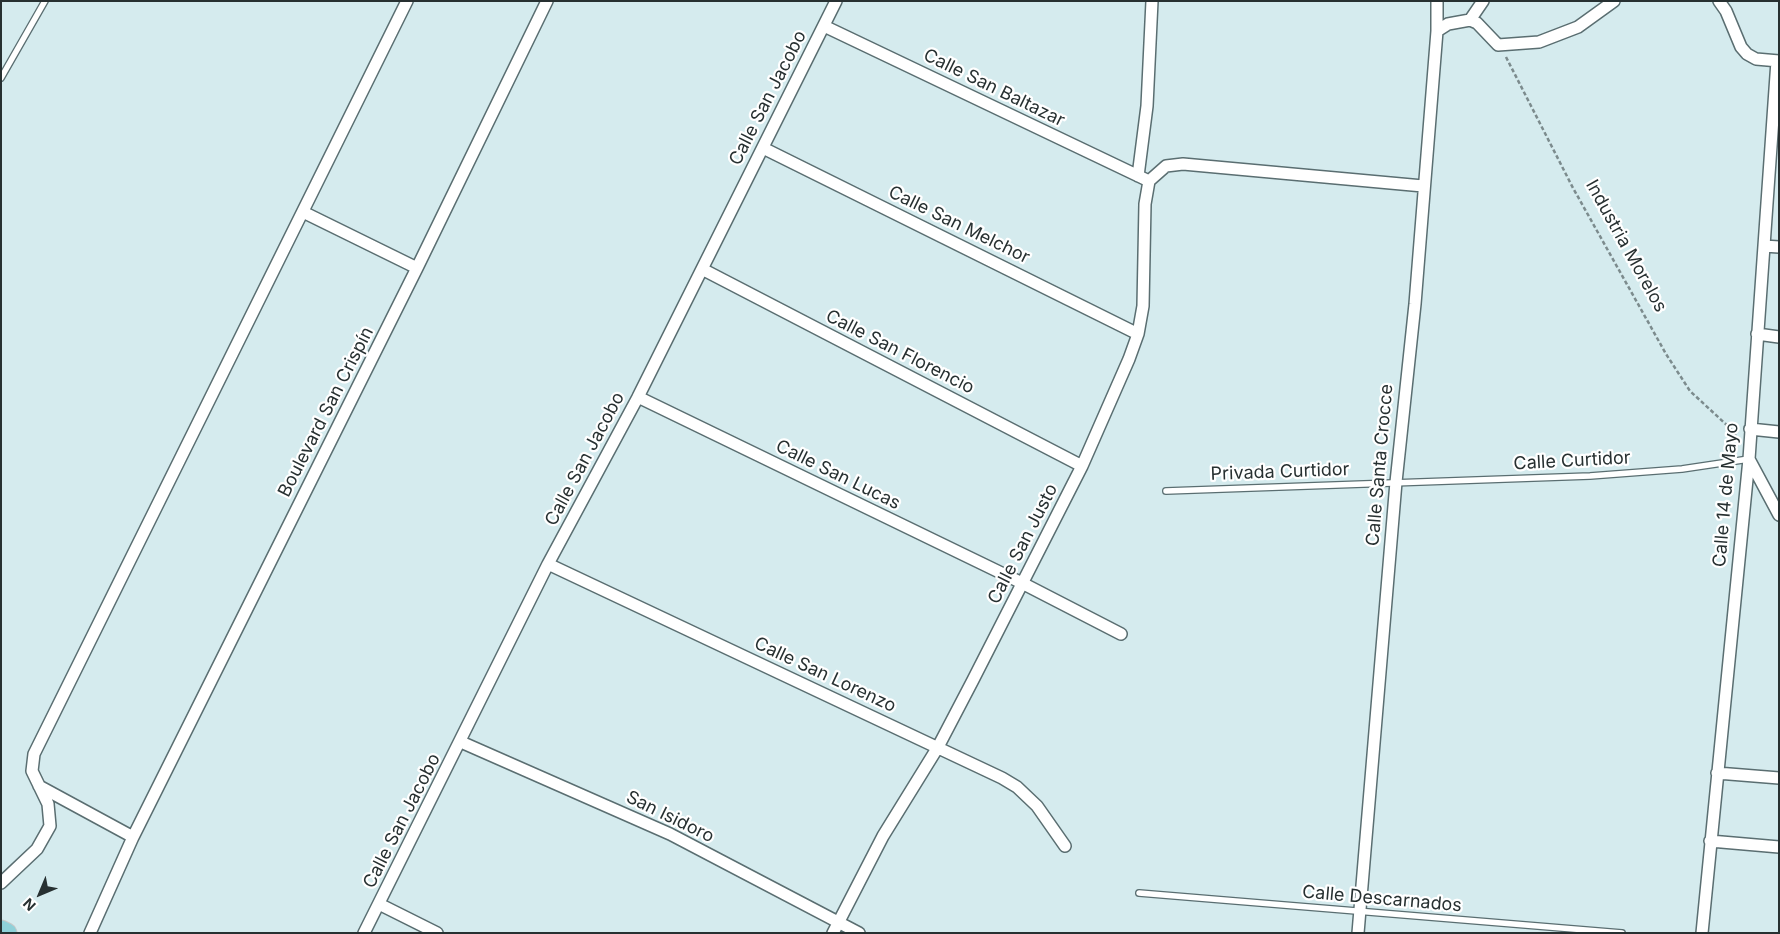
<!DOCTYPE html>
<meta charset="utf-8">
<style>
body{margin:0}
#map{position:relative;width:1780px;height:934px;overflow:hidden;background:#d5ebee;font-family:Inter,sans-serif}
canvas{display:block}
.frame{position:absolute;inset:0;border:2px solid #273031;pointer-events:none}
.north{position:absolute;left:15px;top:869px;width:50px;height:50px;-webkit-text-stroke:4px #fff;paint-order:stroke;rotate:225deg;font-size:14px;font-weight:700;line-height:20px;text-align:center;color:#273031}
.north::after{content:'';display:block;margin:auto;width:18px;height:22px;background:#273031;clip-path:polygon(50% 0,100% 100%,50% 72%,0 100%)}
</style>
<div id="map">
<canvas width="1780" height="934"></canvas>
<div class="frame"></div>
<div class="north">N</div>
</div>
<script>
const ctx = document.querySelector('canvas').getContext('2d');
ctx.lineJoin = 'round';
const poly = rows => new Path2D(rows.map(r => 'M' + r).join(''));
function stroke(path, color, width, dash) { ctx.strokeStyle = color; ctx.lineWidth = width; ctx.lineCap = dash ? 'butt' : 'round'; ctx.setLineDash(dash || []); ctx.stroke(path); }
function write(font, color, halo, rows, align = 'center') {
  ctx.font = font + ' Inter,sans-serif'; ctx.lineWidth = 4.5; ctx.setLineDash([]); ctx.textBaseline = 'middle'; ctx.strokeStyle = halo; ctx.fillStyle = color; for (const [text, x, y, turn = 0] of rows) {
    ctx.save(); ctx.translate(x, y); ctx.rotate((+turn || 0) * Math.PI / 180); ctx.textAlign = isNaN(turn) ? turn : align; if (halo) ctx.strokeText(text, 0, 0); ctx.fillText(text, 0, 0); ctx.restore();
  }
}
const service = poly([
 [1,78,45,1],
 [1166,491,1590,476,1682,469,1749,459],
 [1139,893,1622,933]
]);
const minor = poly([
 [1719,1,1726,11,1741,47,1747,54,1756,59,1779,61],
 [1470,20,1483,1],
 [824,26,1149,181],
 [1437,31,1448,24,1470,20,1477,23,1498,45,1539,42,1578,27,1614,1],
 [763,148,1138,334],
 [1138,176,1147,106,1152,1],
 [303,212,417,268],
 [1764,246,1779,247],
 [702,269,1082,466],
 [1757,334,1779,337],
 [638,397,1022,583,1121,634],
 [1750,429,1779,432],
 [1749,459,1779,515],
 [548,564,1002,778,1017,787,1037,806,1065,846],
 [461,742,670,834,859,933],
 [1717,773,1779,778],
 [39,786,133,837],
 [1710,841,1779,847],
 [1,883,37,849,50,826,48,804,32,771,34,754,407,1],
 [379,904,437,933],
 [90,933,133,837,417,268,547,1],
 [364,933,548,564,638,397,836,1],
 [833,933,883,836,938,747,973,680,1082,466,1129,359,1138,334,1143,306,1145,204,1149,181,1166,166,1183,164,1423,186],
 [1358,933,1396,482,1415,304,1437,31,1437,1],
 [1702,933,1749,459,1777,61]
]);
const primary = poly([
 [1,930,7,933]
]);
stroke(service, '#5a6e71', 8);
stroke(minor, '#5a6e71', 14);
stroke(primary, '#c7c9c9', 21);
stroke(poly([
 [1506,57,1573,188,1666,354,1690,391,1730,428,1738,439]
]), '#7c8b8d', 2.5, [4, 2.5]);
stroke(service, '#fff', 5.5);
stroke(minor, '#fff', 11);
stroke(primary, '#8fd0d8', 19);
write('18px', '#273031', '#fff', [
 ["Calle San Baltazar",994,88,26],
 ["Calle San Jacobo",768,98,-63],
 ["Calle San Melchor",959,225,26],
 ["Industria Morelos",1626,246,61],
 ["Calle San Florencio",900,352,27],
 ["Boulevard San Crispín",326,412,-63],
 ["Calle San Jacobo",585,459,-62],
 ["Calle Curtidor",1572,461,-3],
 ["Calle Santa Crocce",1380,465,-85],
 ["Privada Curtidor",1280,472,-2],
 ["Calle San Lucas",838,475,26],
 ["Calle 14 de Mayo",1726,495,-85],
 ["Calle San Justo",1023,544,-63],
 ["Calle San Lorenzo",825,675,25],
 ["San Isidoro",670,817,26],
 ["Calle San Jacobo",402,821,-63],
 ["Calle Descarnados",1382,899,5]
]);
</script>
